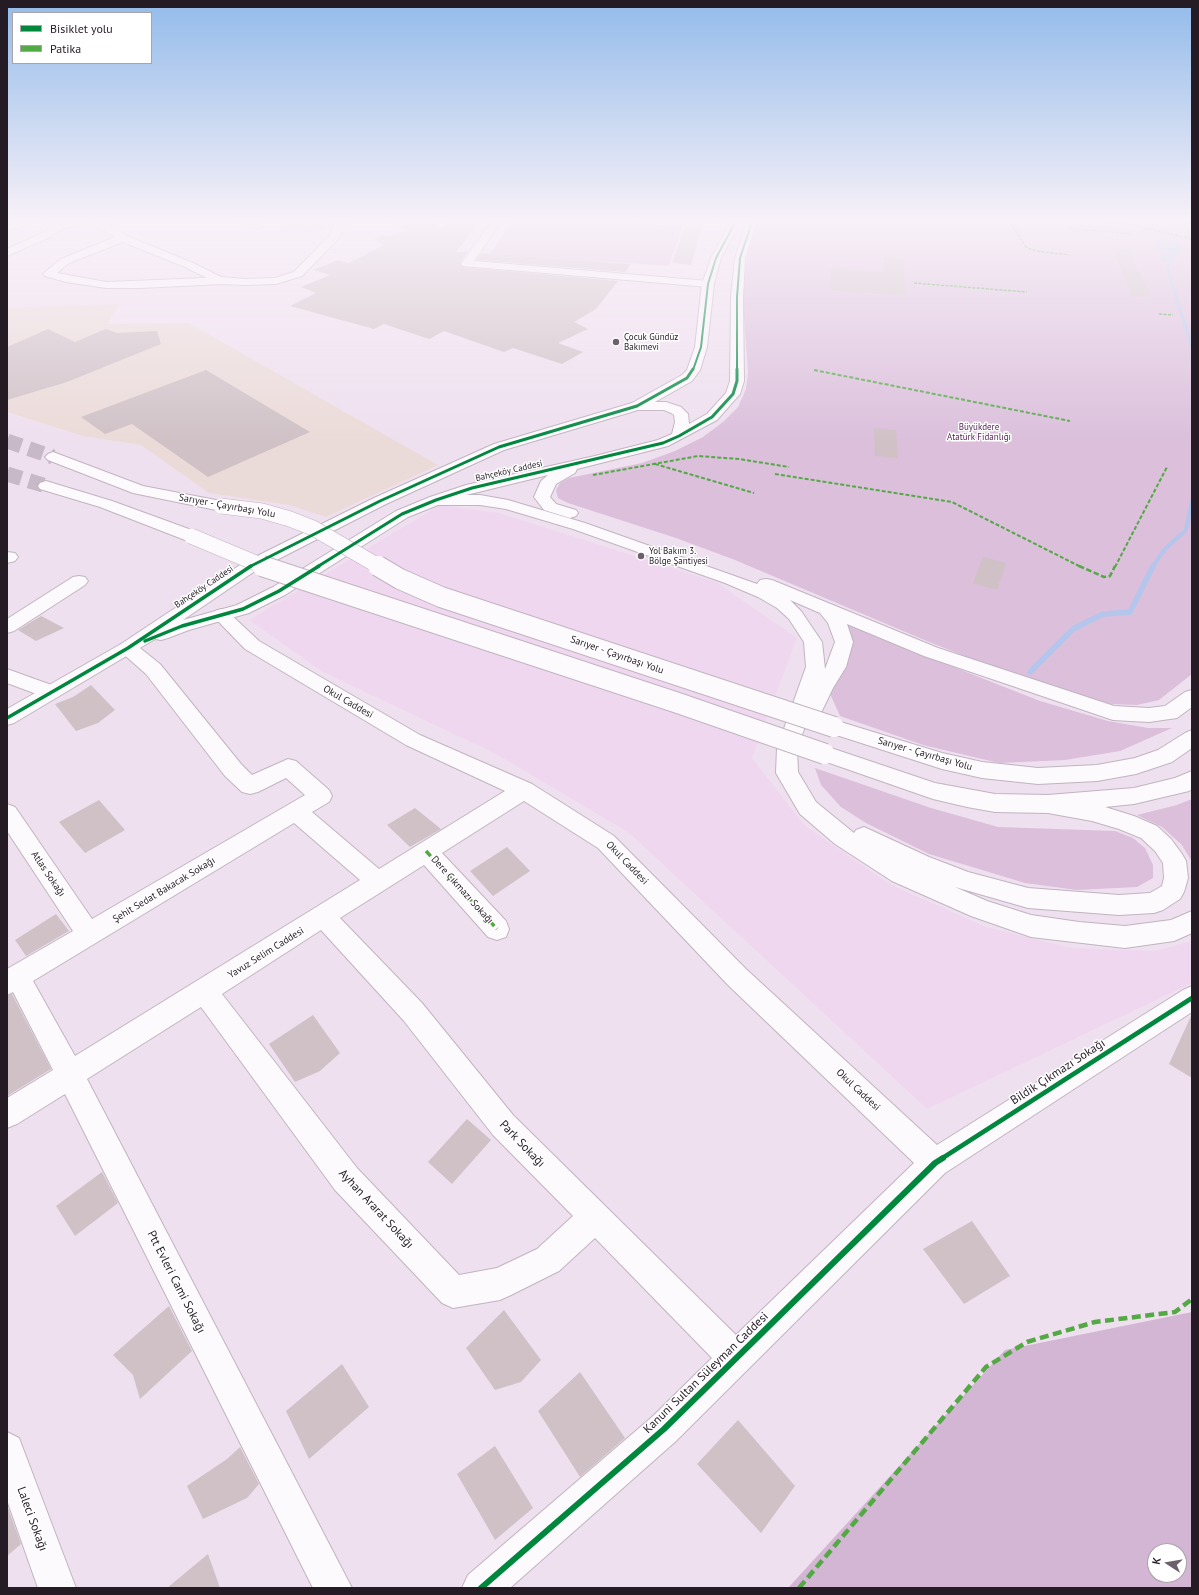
<!DOCTYPE html>
<meta charset="utf-8">
<style>
body{margin:0}
#map{position:relative;width:1199px;height:1595px;overflow:hidden;background:#efe0ef;font-family:"PT Sans",sans-serif}
canvas{display:block}
.frame{position:absolute;inset:0;border:8px solid #251b25;pointer-events:none}
.legend{position:absolute;left:12px;top:12px;width:140px;height:52px;box-sizing:border-box;background:#fff;border:1px solid #a8a4a8;margin:0;padding:5px 7px;list-style:none;font-size:12px;color:#251b25}
.legend li{display:flex;align-items:center;gap:8px;height:20px}
.legend b{width:20px;border:1px solid #a8a4a8}
.north{position:absolute;left:1147px;top:1543px;width:40px;height:40px;box-sizing:border-box;background:#fff;border:1px solid #a8a4a8;border-radius:50%;rotate:282deg;font-size:11px;font-weight:700;line-height:16px;text-align:center;color:#251b25}
.north::after{content:'';display:block;margin:auto;width:14px;height:18px;background:#6c606c;clip-path:polygon(50% 0,100% 100%,50% 72%,0 100%)}
</style>
<div id="map">
<canvas width="1199" height="1595"></canvas>
<div class="frame"></div>
<ul class="legend">
<li><b style="height:5px;background:#00873e"></b>Bisiklet yolu</li>
<li><b style="height:5px;background:#53a944"></b>Patika</li>
</ul>
<div class="north">K</div>
</div>
<script>
const ctx = document.querySelector('canvas').getContext('2d');
ctx.lineJoin = 'round';
function paint(path, color) { ctx.fillStyle = color; ctx.fill(path, 'evenodd'); }
const poly = rows => new Path2D(rows.map(r => 'M' + r).join(''));
function stroke(path, color, width, dash) { ctx.strokeStyle = color; ctx.lineWidth = width; ctx.lineCap = dash ? 'butt' : 'round'; ctx.setLineDash(dash || []); ctx.stroke(path); }
function write(font, color, halo, rows, align = 'center') {
  ctx.font = font + ' "PT Sans",sans-serif'; ctx.lineWidth = 3; ctx.setLineDash([]); ctx.textBaseline = 'middle'; ctx.strokeStyle = halo; ctx.fillStyle = color; for (const [text, x, y, turn = 0] of rows) {
    ctx.save(); ctx.translate(x, y); ctx.rotate((+turn || 0) * Math.PI / 180); ctx.textAlign = isNaN(turn) ? turn : align; if (halo) ctx.strokeText(text, 0, 0); ctx.fillText(text, 0, 0); ctx.restore();
  }
}
paint(poly([
 [440,505,499,513,716,582,797,638,752,758,804,825,891,885,986,927,1071,948,1155,951,1192,941,1192,983,927,1109,628,832,496,754,323,672,249,620]
]), '#f0d7f0');
paint(poly([
 [282,219,327,219,325,230,279,233]
]), '#e2d1e1');
paint(poly([
 [119,304,107,324,189,323,438,465,326,517,289,505,209,493,141,445,83,436,7,412,7,308]
]), '#ebdbd8');
paint(poly([
 [514,219,560,219,682,226,669,266,490,254],
 [763,219,1192,219,1192,674,1159,700,1137,705,1111,704,1084,697,1003,671,929,642,735,560,676,538,568,503,558,498,556,490,560,483,569,478,642,463,675,451,703,437,723,422,738,407,746,389,748,373,742,290,747,257,756,223],
 [845,620,951,666,1040,701,1108,721,1148,728,1172,728,1120,751,1065,760,999,763,923,745,840,716,827,687],
 [815,768,931,808,998,827,1115,831,1133,838,1145,848,1153,865,1153,878,1137,887,1077,890,1025,883,929,854,866,823,841,807,821,785],
 [1192,799,1192,862,1182,845,1162,827,1137,815,1177,805]
]), '#dbbfdb');
paint(poly([
 [1192,1312,1192,1588,788,1588,1005,1350],
 [1155,1551,1179,1551,1179,1575,1155,1575]
]), '#d3b6d3');
paint(poly([
 [1167,238,1180,243,1182,248,1168,263,1160,261,1165,251,1156,248,1152,241]
]), '#b5c6ec');
stroke(poly([
 [1179,250,1167,268,1192,347]
]), '#b5c6ec', 3);
stroke(poly([
 [1152,567,1165,549,1186,530,1192,501]
]), '#b5c6ec', 4);
stroke(poly([
 [1030,672,1073,629,1103,614,1130,612,1153,566]
]), '#b5c6ec', 5.5);
paint(poly([
 [382,219,424,219,443,228,451,219,481,219,456,252,467,252,460,263,463,267,618,281,596,309,574,322,588,329,558,343,583,352,562,364,513,348,504,352,444,331,429,339,384,324,374,329,290,306,316,293,301,287,330,275,313,270,338,260,349,263,384,245,374,238,409,231],
 [685,226,702,227,691,265,672,263],
 [1127,246,1151,297,1132,296,1114,252],
 [481,253,631,264,625,272,477,260],
 [884,257,904,259,905,296,831,290,831,268,884,272],
 [48,329,75,342,106,329,117,333,157,331,161,344,67,382,7,400,7,347],
 [206,370,310,432,208,477,132,424,105,434,81,417],
 [874,428,896,430,898,458,875,456],
 [983,557,1006,563,997,590,973,583],
 [41,616,64,628,36,641,18,630],
 [91,685,115,710,98,723,76,731,55,704,73,697],
 [99,800,125,830,85,853,59,822],
 [415,808,441,829,410,847,387,825],
 [507,847,530,871,493,896,470,871],
 [56,914,69,931,26,956,15,940],
 [12,994,51,1069,7,1096,7,996],
 [1192,1014,1192,1078,1169,1064],
 [313,1015,340,1053,320,1071,295,1082,269,1044],
 [467,1119,491,1140,452,1184,428,1162],
 [102,1172,118,1203,75,1236,56,1206],
 [972,1221,1010,1276,964,1304,923,1249],
 [169,1306,192,1351,140,1399,133,1375,113,1355],
 [504,1310,541,1360,521,1382,495,1390,466,1348],
 [342,1364,369,1407,309,1459,286,1411],
 [580,1372,625,1438,580,1477,538,1411],
 [738,1420,795,1486,761,1533,697,1464],
 [495,1446,533,1508,495,1540,457,1474],
 [240,1447,259,1484,247,1498,203,1519,187,1486,227,1459],
 [7,1505,21,1544,7,1556],
 [208,1554,220,1588,167,1588]
]), '#cfc1c6');
stroke(poly([
 [7,441,53,457],
 [7,474,46,486]
]), '#c7b9c7', 15, [15, 8]);
const minor = poly([
 [25,219,39,219,38,221,7,231,7,225,25,219],
 [81,219,101,219,127,236,193,263,221,277,245,279,275,278,294,272,330,235,336,219,346,219,339,238,302,276,276,284,245,285,221,284,141,288,106,288,66,282,45,276,43,274,45,272,61,259,115,237,91,223,64,228,52,236,7,256,7,249,44,232,57,223,81,219],
 [123,242,185,267,207,278,106,282,57,273,69,263,123,242],
 [236,219,248,219,260,226,259,228,251,228,236,219],
 [493,219,503,219,474,261,708,281,714,284,708,287,463,266,461,264,493,219],
 [715,219,741,219,736,222,720,222,715,219],
 [7,552,15,553,18,557,15,561,7,563,7,552],
 [79,576,85,577,88,581,85,585,14,631,7,633,7,619,73,577,79,576],
 [221,609,227,611,259,641,420,735,532,784,614,836,746,969,937,1145,1183,990,1192,986,1192,1012,945,1173,676,1441,510,1588,462,1588,468,1575,652,1417,712,1358,595,1238,559,1271,511,1295,500,1300,453,1308,442,1303,335,1190,201,1007,87,1079,352,1588,313,1588,65,1094,17,1124,7,1128,7,1098,53,1070,13,992,7,995,7,969,73,931,7,831,7,804,15,807,92,919,305,795,286,778,258,792,250,794,242,792,225,776,146,674,121,652,119,648,121,644,128,642,135,644,160,664,241,764,252,775,288,759,296,761,329,790,332,796,329,802,312,812,379,869,505,791,406,745,245,649,212,615,215,611,221,609],
 [524,801,598,848,728,985,914,1163,736,1335,513,1115,422,1003,340,918,424,865,488,937,497,940,506,937,509,929,506,921,442,853,524,801],
 [294,823,360,880,75,1056,33,981,294,823],
 [321,930,404,1021,493,1135,573,1216,537,1249,497,1268,459,1275,357,1168,222,994,321,930],
 [7,669,57,687,60,692,57,697,50,699,7,683,7,669],
 [7,1432,19,1438,76,1588,38,1588,7,1500,7,1432]
]);
const primary = poly([
 [732,219,742,219,721,258,714,284,707,347,700,370,692,381,655,402,666,402,681,407,688,414,689,424,707,414,726,393,730,381,731,297,735,258,748,219,758,219,745,258,743,297,744,381,740,394,717,420,668,446,577,469,575,473,556,484,550,497,556,504,576,510,578,513,576,516,570,518,544,510,534,497,541,481,548,475,466,495,480,495,508,500,585,523,757,584,760,580,766,579,772,580,938,648,1114,706,1149,708,1165,706,1185,692,1192,690,1192,707,1177,718,1149,722,1113,720,924,656,847,624,853,642,846,667,833,688,820,715,813,717,809,716,797,748,798,772,816,802,854,833,856,830,864,827,929,857,968,872,1028,888,1119,895,1150,893,1162,886,1164,878,1163,863,1155,851,1141,838,1119,829,1092,821,1048,813,995,812,967,807,933,799,818,759,814,754,818,749,825,746,935,783,995,794,1048,795,1134,788,1175,778,1192,771,1192,789,1189,791,1134,804,1105,807,1134,816,1157,826,1171,839,1182,854,1186,861,1188,878,1184,892,1180,899,1163,910,1154,913,1119,915,1028,908,955,887,987,901,1031,915,1079,922,1125,926,1171,920,1192,911,1192,933,1174,941,1125,948,1031,937,971,916,892,881,835,844,800,814,776,773,777,748,806,667,804,642,789,619,777,608,758,597,725,583,573,529,506,509,480,505,438,505,408,517,285,595,249,613,189,630,168,638,161,640,155,639,14,723,7,725,7,709,121,644,243,563,374,498,494,444,632,403,682,375,687,370,695,347,702,284,711,258,732,219],
 [638,410,664,410,671,413,674,415,675,422,672,434,658,440,595,456,466,485,430,497,396,511,273,587,237,605,183,620,255,571,386,504,504,450,638,410],
 [790,600,820,613,828,623,835,642,825,669,822,642,801,611,790,600],
 [53,452,143,486,221,501,227,503,229,506,227,509,221,511,133,493,48,460,45,457,48,454,53,452],
 [46,481,112,501,197,532,199,536,197,540,191,541,185,540,100,507,40,489,38,486,40,483,46,481],
 [834,720,942,753,982,762,1038,768,1097,765,1135,758,1158,750,1185,733,1192,730,1192,748,1172,762,1136,774,1097,781,1038,784,982,778,942,769,827,732,824,727,827,722,834,720]
]);
stroke(minor, '#c0b4c0', 2);
stroke(primary, '#c0b4c0', 2);
paint(minor, '#fdfafd');
paint(primary, '#fdfafd');
const primaryBridgeFar1 = poly([
 [221,506,262,511,290,519,313,528,380,567],
 [191,536,265,567]
]);
const primaryBridge = poly([
 [262,566,678,703,825,754],
 [378,566,400,579,441,597,834,727]
]);
stroke(primaryBridgeFar1, '#c0b4c0', 16, []);
stroke(primaryBridge, '#c0b4c0', 22, []);
stroke(primaryBridgeFar1, '#fdfafd', 15);
stroke(primaryBridge, '#fdfafd', 20);
stroke(poly([
 [1008,219,1026,247,1036,251,1069,255],
 [1064,219,1127,224,1192,239],
 [1070,230,1069,228,1132,234],
 [914,283,1027,292],
 [1159,314,1173,315]
]), '#53a944', 1.5, [3, 1.5]);
stroke(poly([
 [814,370,1070,421],
 [655,464,754,493],
 [775,474,952,502,1081,567],
 [593,475,698,456,739,459,789,467],
 [1115,567,1167,467]
]), '#53a944', 2, [4, 2]);
stroke(poly([
 [1079,566,1104,577,1110,576,1115,566]
]), '#53a944', 2.5, [5.5, 2.5]);
stroke(poly([
 [426,851,497,929]
]), '#53a944', 3.5, [7, 3.5]);
stroke(poly([
 [799,1588,986,1367,1027,1342,1095,1322,1175,1312,1192,1299]
]), '#53a944', 4.5, [9, 4.5]);
stroke(poly([
 [693,370,701,347,708,284,716,258,737,219],
 [737,370,737,297,740,258,753,219]
]), '#00873e', 2);
stroke(poly([
 [249,567,380,501,499,447,637,406,687,378,693,369],
 [317,567,402,514,436,500,472,488,663,443,679,436,712,417,733,394,737,381,737,369]
]), '#00873e', 3);
stroke(poly([
 [145,641,182,626,243,609,279,591,319,566],
 [7,718,128,648,251,566]
]), '#00873e', 3.5);
stroke(poly([
 [941,1159,1192,998]
]), '#00873e', 4.5);
stroke(poly([
 [481,1588,664,1429,935,1163,943,1158]
]), '#00873e', 6);
const sky = ctx.createLinearGradient(0, 0, 0, 442);
sky.addColorStop(0, '#93bbea');
sky.addColorStop(0.5, '#f8f1f8');
sky.addColorStop(1, '#f8f1f800');
ctx.fillStyle = sky;
ctx.fillRect(0, 0, 1199, 442);
for (const [x, y, r, color] of [
 [616,342,4,"#6c606c"],
 [641,556,4,"#6c606c"]
]) { const dot = new Path2D(); dot.arc(x, y, r, 0, 2 * Math.PI); ctx.fillStyle = color; ctx.fill(dot); stroke(dot, '#fff', 1.5); }
write('9px', '#251b25', '#fff', [
 ["Çocuk Gündüz",624,337],
 ["Bakımevi",624,347],
 ["Yol Bakım 3.",649,551],
 ["Bölge Şantiyesi",649,561]
], 'left');
write('9px', '#572559', '#fff', [
 ["Büyükdere",979,427],
 ["Atatürk Fidanlığı",979,437]
]);
write('9px', '#251b25', '#fff', [
 ["Bahçeköy Caddesi",509,471,-13],
 ["Bahçeköy Caddesi",204,587,-34]
]);
write('10px', '#251b25', '#fff', [
 ["Sarıyer - Çayırbaşı Yolu",227,506,10],
 ["Sarıyer - Çayırbaşı Yolu",617,655,19],
 ["Okul Caddesi",348,702,30],
 ["Sarıyer - Çayırbaşı Yolu",925,754,16],
 ["Okul Caddesi",627,863,46],
 ["Atlas Sokağı",48,874,56],
 ["Şehit Sedat Bakacak Sokağı",164,890,-31],
 ["Dere Çıkmazı Sokağı",462,890,48],
 ["Yavuz Selim Caddesi",266,953,-32],
 ["Okul Caddesi",858,1090,43]
]);
write('12px', '#251b25', '#fff', [
 ["Bildik Çıkmazı Sokağı",1058,1072,-33],
 ["Park Sokağı",522,1144,46],
 ["Ayhan Ararat Sokağı",376,1209,47],
 ["Ptt Evleri Cami Sokağı",176,1282,63],
 ["Kanuni Sultan Süleyman Caddesi",706,1373,-44],
 ["Laleci Sokağı",32,1519,70]
]);
</script>
